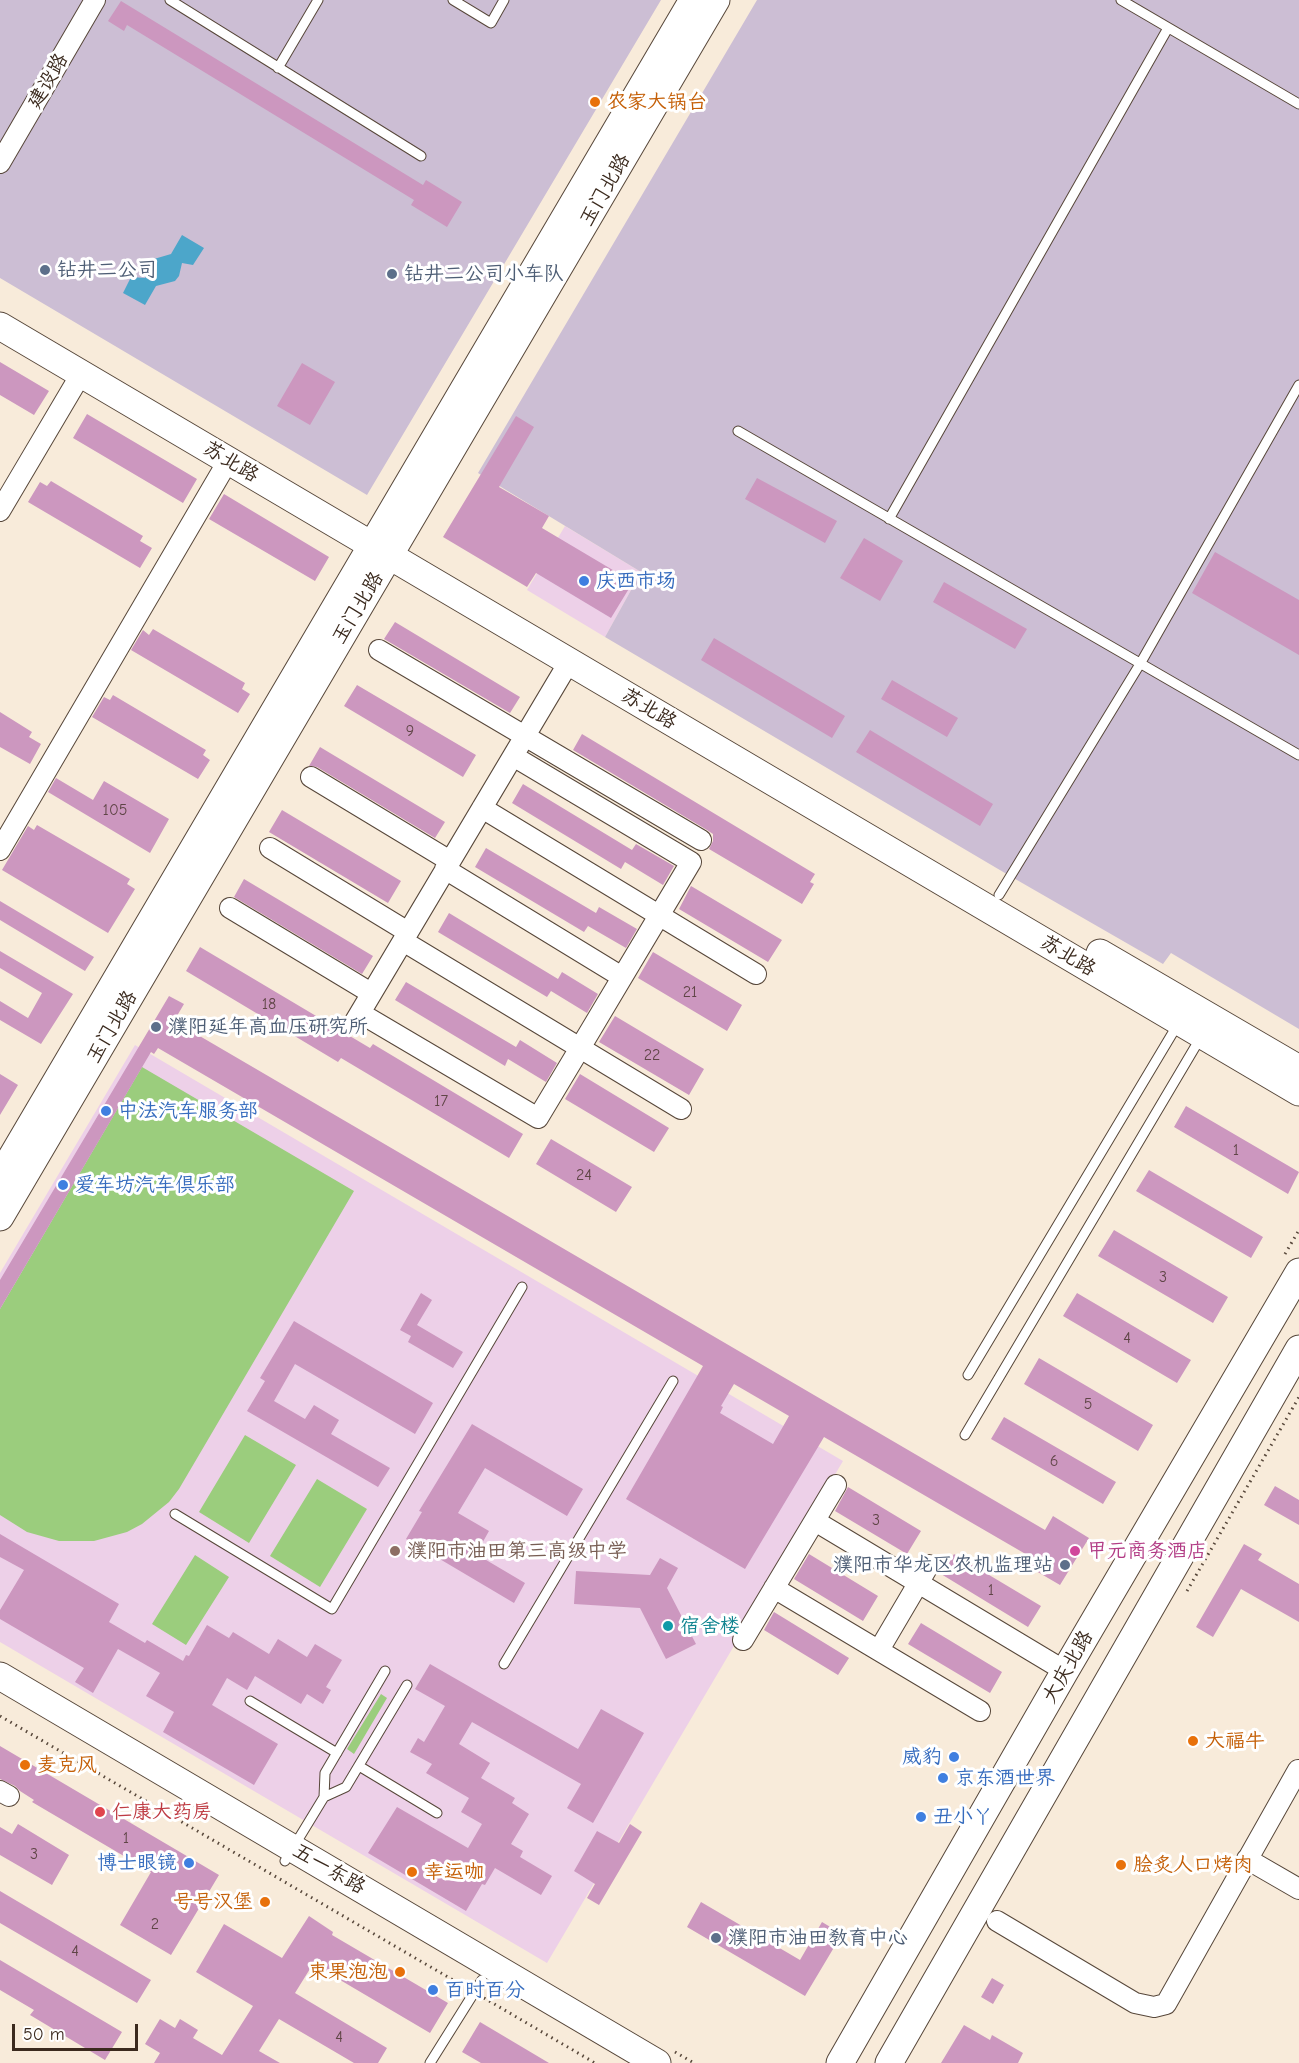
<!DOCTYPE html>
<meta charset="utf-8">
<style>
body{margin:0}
#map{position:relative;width:1299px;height:2063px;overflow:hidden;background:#f8ebda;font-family:"Comic Neue",sans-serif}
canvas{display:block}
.scale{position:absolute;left:12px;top:2024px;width:126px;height:27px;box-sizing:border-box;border:3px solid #3b2a1e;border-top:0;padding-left:8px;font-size:18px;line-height:21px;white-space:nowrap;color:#3b2a1e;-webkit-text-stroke:4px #fff;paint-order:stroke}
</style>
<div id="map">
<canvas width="1299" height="2063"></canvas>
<div class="scale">50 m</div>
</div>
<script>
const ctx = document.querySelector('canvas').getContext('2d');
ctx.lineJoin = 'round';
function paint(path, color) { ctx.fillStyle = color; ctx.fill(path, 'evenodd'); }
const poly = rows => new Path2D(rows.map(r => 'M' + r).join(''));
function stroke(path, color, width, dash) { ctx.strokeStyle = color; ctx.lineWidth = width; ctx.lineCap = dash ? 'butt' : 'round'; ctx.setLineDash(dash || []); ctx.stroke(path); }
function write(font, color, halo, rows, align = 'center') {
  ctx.font = font + ' "Comic Neue","LXGW WenKai TC",sans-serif'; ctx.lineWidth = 6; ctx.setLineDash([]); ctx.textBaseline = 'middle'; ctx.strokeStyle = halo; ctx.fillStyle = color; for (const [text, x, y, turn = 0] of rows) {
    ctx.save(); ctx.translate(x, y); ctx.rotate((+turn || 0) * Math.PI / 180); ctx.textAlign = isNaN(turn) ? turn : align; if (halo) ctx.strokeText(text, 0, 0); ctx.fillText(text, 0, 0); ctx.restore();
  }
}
paint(poly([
 [565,526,641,572,605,637,527,590],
 [135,1045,843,1461,547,1963,0,1642,0,1273]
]), '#edd0e8');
paint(poly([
 [0,0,661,0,367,495,0,278],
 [757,0,1299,0,1299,1029,1171,953,1163,964,1010,876,605,637,641,572,478,473]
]), '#ccbed4');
paint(poly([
 [142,1067,354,1191,179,1489,169,1502,142,1524,127,1532,94,1541,59,1541,27,1532,0,1515,0,1309],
 [245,1435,296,1465,249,1543,199,1512],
 [317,1479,367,1509,320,1587,270,1556],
 [195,1555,229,1577,186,1645,152,1624],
 [381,1694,387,1698,354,1754,347,1749]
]), '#9bcd7d');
paint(poly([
 [182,235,204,248,193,265,182,263,179,276,175,281,156,286,145,305,123,293,131,277,145,278,154,259,171,254]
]), '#4ca6ca');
paint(poly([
 [121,1,423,185,426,180,462,202,447,227,411,205,414,200,127,25,124,31,108,21],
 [0,362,49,391,34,415,0,395],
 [302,363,335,382,310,425,277,406],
 [87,414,197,479,183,503,73,438],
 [516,416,534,427,499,487,549,516,542,528,633,582,611,618,536,573,527,587,443,537],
 [757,478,837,521,825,543,745,499],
 [51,481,143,536,140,541,152,548,140,568,28,502,40,482,47,486],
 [224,494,329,557,315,581,209,519],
 [864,538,903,561,880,601,840,578],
 [1215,552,1299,600,1299,655,1192,593],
 [944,582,1027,629,1015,649,933,602],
 [395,622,520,697,510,713,384,639],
 [153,629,245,683,242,689,250,694,238,713,131,650,143,630,149,635],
 [714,638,845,716,832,738,701,660],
 [892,680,958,718,947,737,881,699],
 [357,685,476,755,463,777,344,706],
 [113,695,206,750,203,755,210,760,198,779,92,717,104,697,110,700],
 [0,712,32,732,29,737,41,744,30,764,0,747],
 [870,730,993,804,980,826,856,752],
 [582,734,815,874,810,882,814,884,802,904,709,849,713,841,713,834,707,830,573,750],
 [320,747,445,822,435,838,317,767,309,766],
 [56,778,93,800,104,781,169,819,150,853,48,792],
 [523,784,632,850,636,844,674,866,663,885,625,862,621,869,512,803],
 [282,810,401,881,388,903,269,832],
 [37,825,130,879,127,884,135,889,108,933,2,870,28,826,34,830],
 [486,848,596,913,599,907,637,929,626,948,588,926,584,932,475,867],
 [244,879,373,956,362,974,234,897],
 [691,886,782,940,768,962,679,909],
 [0,901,94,957,85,971,0,920],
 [449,913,558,979,562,972,598,994,587,1013,551,991,547,997,438,932],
 [200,947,370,1048,373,1044,523,1134,509,1158,341,1058,338,1062,186,971],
 [0,951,73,994,41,1044,0,1020,0,1001,28,1018,42,993,0,968],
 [653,952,742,1005,727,1031,638,978],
 [406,982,516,1047,520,1040,557,1063,546,1082,508,1059,505,1066,395,1000],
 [169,996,184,1004,174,1021,1045,1530,1053,1516,1089,1538,1060,1585,1024,1564,1029,1556,824,1437,745,1569,626,1499,703,1366,158,1048,154,1054,151,1052,0,1309,0,1280],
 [734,1384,789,1416,773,1444,720,1413,723,1407,721,1406],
 [615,1016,704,1069,689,1095,599,1042],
 [0,1074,18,1085,0,1115],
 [580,1074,669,1128,654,1152,565,1099],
 [1186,1106,1299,1172,1288,1194,1174,1127],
 [551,1139,632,1187,616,1212,536,1164],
 [1149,1170,1263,1237,1251,1258,1136,1191],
 [1114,1230,1228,1297,1213,1323,1098,1256],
 [421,1293,432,1300,417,1325,463,1352,453,1368,408,1342,411,1336,400,1330],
 [1077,1293,1191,1360,1177,1383,1063,1316],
 [294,1321,433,1403,415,1434,295,1364,274,1401,305,1419,314,1405,339,1420,331,1434,390,1468,378,1487,247,1411,265,1381,260,1378],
 [1039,1358,1153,1425,1138,1451,1024,1384],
 [1004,1417,1116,1482,1103,1504,991,1439],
 [472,1424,583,1489,567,1516,485,1468,458,1513,489,1531,476,1554,525,1583,514,1603,406,1539,422,1512,419,1511],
 [1275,1486,1299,1500,1299,1525,1264,1505],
 [848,1487,921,1531,907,1554,835,1511],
 [0,1534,119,1604,109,1622,145,1643,147,1640,183,1661,186,1655,189,1656,207,1625,229,1638,233,1632,269,1654,278,1639,307,1657,315,1644,342,1660,326,1687,331,1690,323,1704,307,1694,301,1704,255,1676,247,1690,227,1678,212,1705,278,1744,254,1785,163,1732,174,1712,146,1696,160,1673,118,1649,93,1693,75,1682,84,1668,0,1619,0,1610,24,1570,0,1557],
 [1244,1544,1262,1554,1258,1560,1299,1584,1299,1622,1241,1589,1213,1637,1196,1627],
 [809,1554,878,1596,863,1621,794,1579],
 [954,1554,1041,1606,1028,1627,941,1574],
 [660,1558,678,1568,667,1588,696,1644,666,1659,640,1608,574,1604,576,1571,650,1575],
 [774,1612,849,1658,838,1675,764,1630],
 [921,1623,1002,1672,990,1693,908,1644],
 [430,1664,578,1749,601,1709,644,1733,593,1823,567,1808,581,1784,472,1722,459,1744,490,1763,481,1778,515,1798,512,1803,529,1814,511,1844,523,1851,520,1857,552,1876,541,1895,495,1868,485,1885,482,1884,466,1911,368,1853,397,1807,468,1848,482,1824,461,1812,469,1798,426,1773,432,1764,410,1752,418,1738,424,1742,445,1706,415,1689],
 [0,1746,219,1875,171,1955,120,1925,151,1872,32,1802,34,1800,20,1791,15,1786,0,1779],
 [18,1824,69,1855,52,1885,0,1855,0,1827,12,1834],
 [630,1824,642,1832,599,1905,587,1898,595,1884,574,1871,597,1831,619,1843],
 [0,1891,151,1980,137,2003,0,1923],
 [701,1902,800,1960,822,1922,842,1934,805,1996,687,1927],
 [309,1916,333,1932,332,1935,448,2003,430,2033,313,1964,295,1993,387,2048,378,2063,354,2063,279,2019,259,2051,280,2063,154,2063,160,2053,145,2044,160,2019,175,2028,180,2019,198,2030,193,2038,222,2055,253,2006,196,1972,224,1924,282,1958],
 [0,1960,122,2032,105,2060,30,2015,34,2010,0,1990],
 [992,1978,1004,1985,993,2004,981,1997],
 [480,2022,549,2063,481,2063,462,2052],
 [964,2025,990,2040,992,2035,1023,2053,1018,2063,941,2063]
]), '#cc97bf');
const lane = poly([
 [170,0,421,156],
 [453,0,491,23,504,0],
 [1121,0,1299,104],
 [278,68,318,0],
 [738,431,1299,755],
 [889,519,1168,28],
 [999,895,1140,664,1299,385],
 [968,1375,1178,1024],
 [965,1435,1201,1037],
 [175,1514,332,1609,522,1287],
 [504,1664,673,1381],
 [385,1671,325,1773,324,1797,346,1787,407,1685],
 [250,1701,337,1753],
 [359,1766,437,1813],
 [285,1861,324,1797],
 [430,2063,482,1980]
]);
const street = poly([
 [0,163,95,0],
 [0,511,81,374],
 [379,650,701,840],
 [311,777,450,861],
 [482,808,756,974],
 [270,848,408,932],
 [0,850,228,461],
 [445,869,622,977],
 [230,908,371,993],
 [403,941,681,1109],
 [360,1013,538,1118,580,1048,691,862,513,756],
 [354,1023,569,662],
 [815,1521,1065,1671],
 [774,1588,980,1711],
 [743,1640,836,1485],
 [879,1650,929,1565],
 [0,1791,9,1796],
 [1247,1859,1299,1889],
 [997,1921,1135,2003,1154,2007,1166,2004,1298,1770]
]);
const secondary = poly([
 [0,326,1299,1092],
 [1100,953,1299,1069],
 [0,1177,693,0],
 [0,1217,716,0],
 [0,1676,657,2063],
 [840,2063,1065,1671,1299,1272],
 [889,2063,1299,1349]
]);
stroke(lane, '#57473a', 11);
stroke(street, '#57473a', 22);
stroke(secondary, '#57473a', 29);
stroke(poly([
 [1285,1254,1299,1230],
 [1187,1591,1299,1397],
 [0,1716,465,1987],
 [484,1998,595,2063],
 [675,2052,694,2063]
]), '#57473a', 3, [1.5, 4.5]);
stroke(lane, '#fff', 9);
stroke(street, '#fff', 20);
stroke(secondary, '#fff', 27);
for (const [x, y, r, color] of [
 [595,102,6,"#e8710a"],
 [45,270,6,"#5c6f8a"],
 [392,274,6,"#5c6f8a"],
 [584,581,6,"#3f7fe0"],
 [156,1027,6,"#5c6f8a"],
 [106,1111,6,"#3f7fe0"],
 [63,1185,6,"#3f7fe0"],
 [395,1551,6,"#8d6e63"],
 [1075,1551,6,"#d1479c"],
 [1065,1565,6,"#5c6f8a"],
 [668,1626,6,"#0f9aa8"],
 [1193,1741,6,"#e8710a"],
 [954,1757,6,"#3f7fe0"],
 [25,1765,6,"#e8710a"],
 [943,1778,6,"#3f7fe0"],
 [100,1812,6,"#e0444e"],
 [921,1817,6,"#3f7fe0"],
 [189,1863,6,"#3f7fe0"],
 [1121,1865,6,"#e8710a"],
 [412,1872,6,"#e8710a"],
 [265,1902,6,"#e8710a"],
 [716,1938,6,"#5c6f8a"],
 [400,1972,6,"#e8710a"],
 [433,1990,6,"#3f7fe0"]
]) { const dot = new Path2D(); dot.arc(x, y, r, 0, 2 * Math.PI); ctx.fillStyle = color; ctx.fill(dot); stroke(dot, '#fff', 2); }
write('16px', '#5f4546', null, [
 ["9",410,731],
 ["105",115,810],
 ["21",690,992],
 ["18",269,1004],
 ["22",652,1055],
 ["17",441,1101],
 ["1",1236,1150],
 ["24",584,1175],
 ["3",1163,1277],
 ["4",1127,1338],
 ["5",1088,1404],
 ["6",1054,1461],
 ["3",876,1520],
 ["1",991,1590],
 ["1",126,1838],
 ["3",34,1854],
 ["2",155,1924],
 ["4",75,1951],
 ["4",339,2037]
]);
write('20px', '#3b2a1e', '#fff', [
 ["建设路",48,81,-60],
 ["玉门北路",605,190,-60],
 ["苏北路",231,462,31],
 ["玉门北路",358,608,-59],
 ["苏北路",649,709,31],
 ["苏北路",1068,956,31],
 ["玉门北路",112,1027,-60],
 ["大庆北路",1068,1667,-60],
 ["五一东路",329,1869,30]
]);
write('20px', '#c56008', '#fff', [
 ["农家大锅台",607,102],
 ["大福牛",1205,1741],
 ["麦克风",37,1765],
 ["脍炙人口烤肉",1133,1865],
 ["幸运咖",424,1872],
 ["号号汉堡",253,1902,"right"],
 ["束果泡泡",388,1972,"right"]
], 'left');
write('20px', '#4e5e75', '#fff', [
 ["钻井二公司",57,270],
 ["钻井二公司小车队",404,274],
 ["濮阳延年高血压研究所",168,1027],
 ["濮阳市华龙区农机监理站",1053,1565,"right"],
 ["濮阳市油田教育中心",728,1938]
], 'left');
write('20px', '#366cbe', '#fff', [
 ["庆西市场",596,581],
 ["中法汽车服务部",118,1111],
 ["爱车坊汽车俱乐部",75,1185],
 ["威豹",942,1757,"right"],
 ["京东酒世界",955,1778],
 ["丑小丫",933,1817],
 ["博士眼镜",177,1863,"right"],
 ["百时百分",445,1990]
], 'left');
write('20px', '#785e54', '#fff', [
 ["濮阳市油田第三高级中学",407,1551]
], 'left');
write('20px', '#b23c85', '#fff', [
 ["甲元商务酒店",1087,1551]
], 'left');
write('20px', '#0d838f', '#fff', [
 ["宿舍楼",680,1626]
], 'left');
write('20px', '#be3a42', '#fff', [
 ["仁康大药房",112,1812]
], 'left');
</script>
